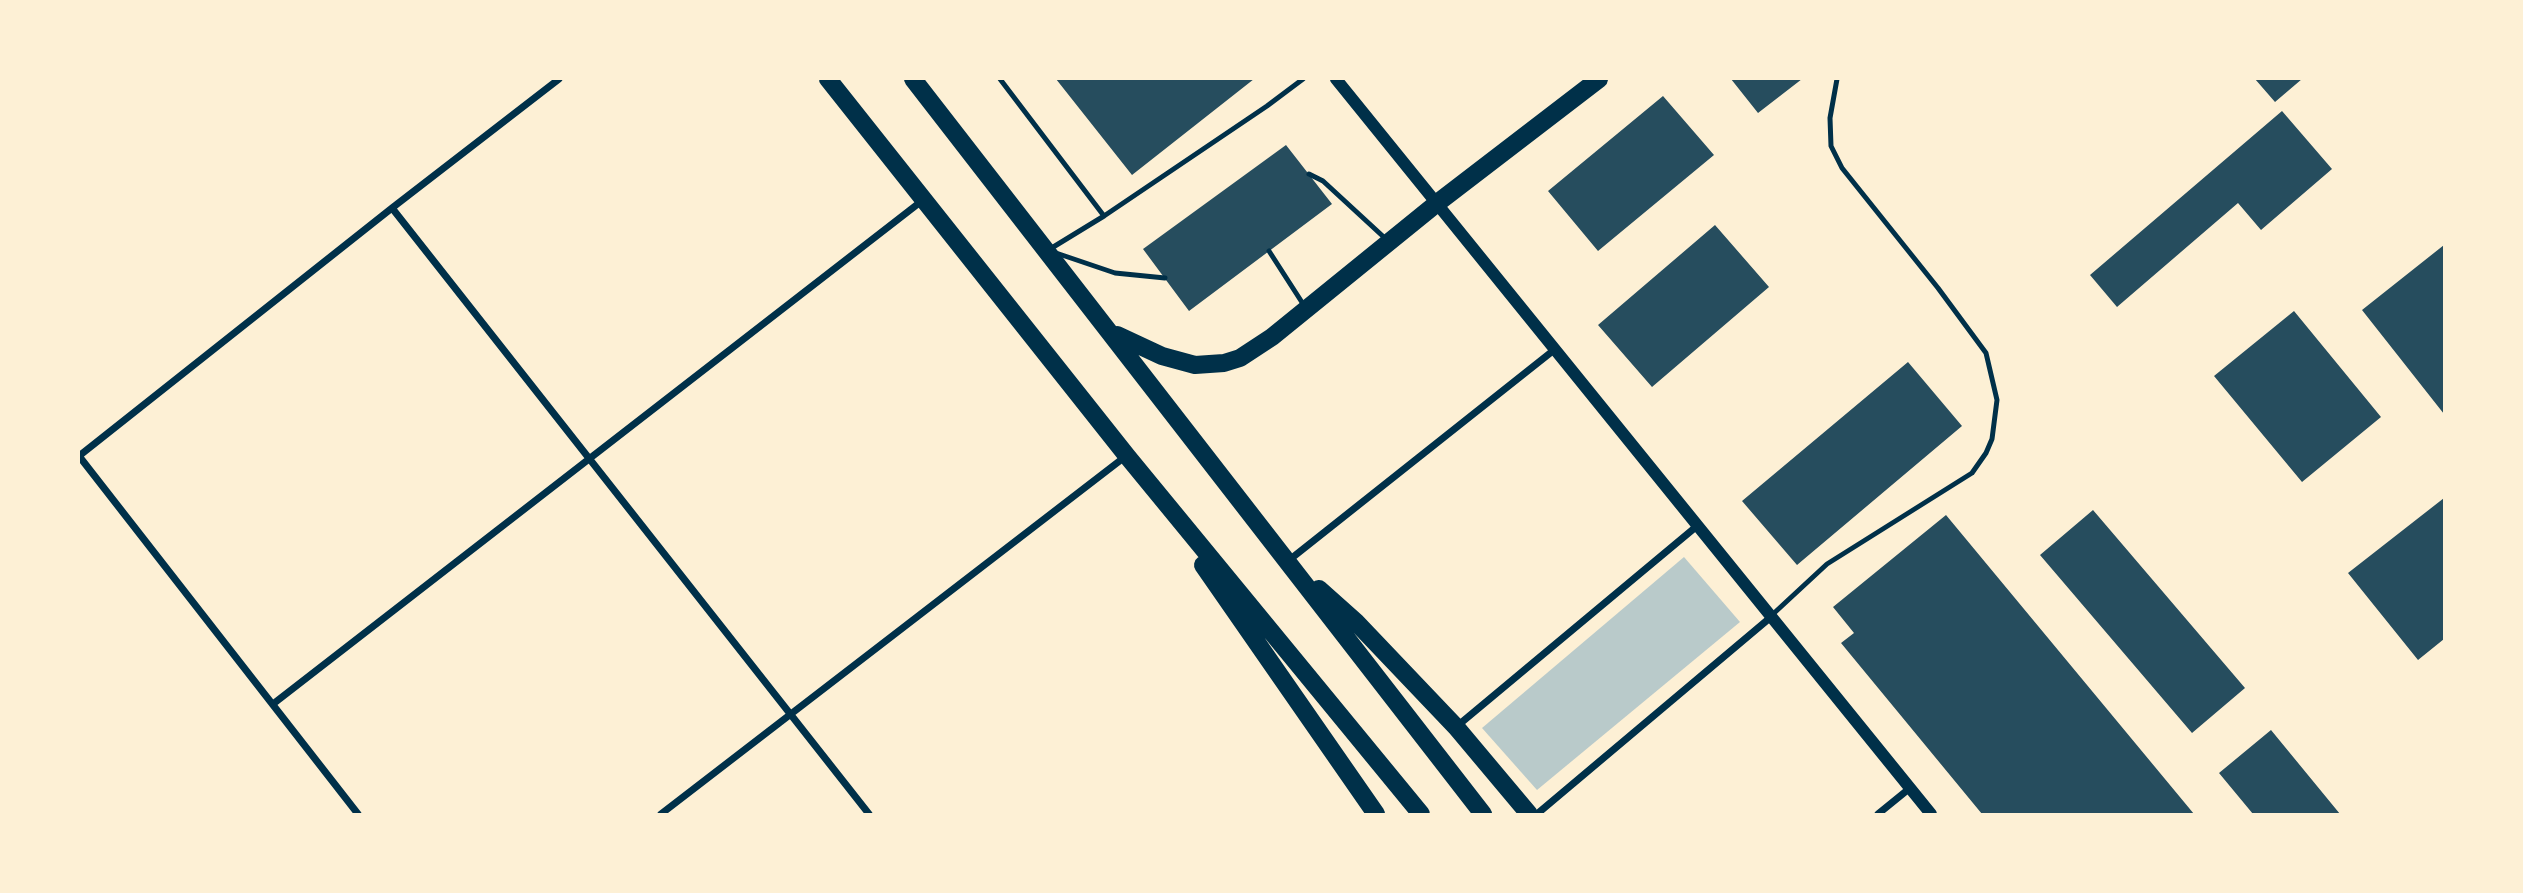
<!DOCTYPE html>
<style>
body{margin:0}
#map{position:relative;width:2523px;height:893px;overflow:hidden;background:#fdf0d5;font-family:"IBM Plex Sans",sans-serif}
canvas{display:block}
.frame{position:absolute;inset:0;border:80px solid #fdf0d5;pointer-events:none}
</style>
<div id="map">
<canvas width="2523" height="893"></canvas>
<div class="frame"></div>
</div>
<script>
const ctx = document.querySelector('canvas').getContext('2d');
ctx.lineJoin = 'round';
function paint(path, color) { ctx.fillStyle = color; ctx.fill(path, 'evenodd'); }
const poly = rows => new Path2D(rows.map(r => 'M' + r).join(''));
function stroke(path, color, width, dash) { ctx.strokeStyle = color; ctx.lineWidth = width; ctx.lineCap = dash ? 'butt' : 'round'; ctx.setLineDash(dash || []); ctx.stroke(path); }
paint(poly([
 [1684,557,1740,622,1537,790,1482,728]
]), '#b9caca');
paint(poly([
 [1056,79,1254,79,1132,175],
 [1731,79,1802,79,1758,113],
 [2255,79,2302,79,2275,102],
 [1663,96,1714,155,1598,251,1548,191],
 [2282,111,2332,169,2261,230,2238,203,2117,307,2090,275],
 [1286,145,1332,204,1189,311,1143,249],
 [1715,225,1769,287,1652,387,1598,325],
 [2444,245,2444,414,2362,310],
 [2294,311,2381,417,2302,482,2214,376],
 [1908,362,1962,426,1797,565,1742,501],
 [2444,498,2444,639,2418,660,2348,573],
 [2093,510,2245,688,2192,733,2040,555],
 [1946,515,2194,814,1982,814,1841,643,1854,633,1833,607],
 [2271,730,2340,814,2253,814,2219,773]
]), '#264d5e');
stroke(poly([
 [1000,79,1104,216,1267,106,1303,79],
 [1309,174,1323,181,1387,240],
 [1050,249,1104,216],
 [1269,251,1305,307],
 [1056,253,1115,273,1165,278],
 [1772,615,1827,564,1972,473,1986,453,1992,439,1997,400,1986,353,1938,288,1842,168,1831,146,1830,118,1837,79]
]), '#003049', 5);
stroke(poly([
 [392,208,869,814],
 [79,456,392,208,559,79],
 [79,456,358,814],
 [1288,561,1554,350],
 [273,704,923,200],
 [1456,727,1697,526],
 [661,814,1126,456],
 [1537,814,1771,617],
 [1878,814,1910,788]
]), '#003049', 7);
stroke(poly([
 [1336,79,1931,814]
]), '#003049', 12);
stroke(poly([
 [828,79,1127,456,1421,814],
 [913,79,1483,814],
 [1117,335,1162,356,1195,365,1224,363,1240,358,1272,337,1436,204,1599,79],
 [1203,565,1376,814],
 [1319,589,1356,622,1456,727,1529,814]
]), '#003049', 18);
</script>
